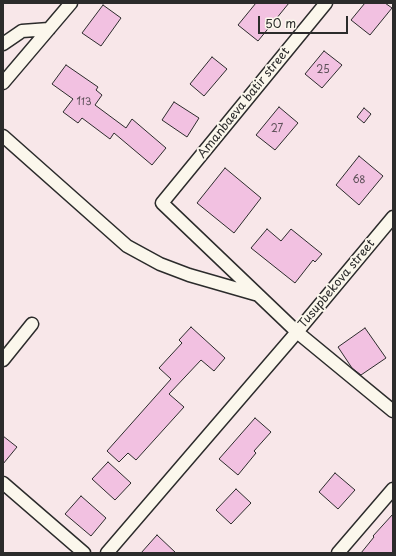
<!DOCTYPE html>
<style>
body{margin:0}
#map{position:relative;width:396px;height:556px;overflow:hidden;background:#f8e7e9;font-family:"Playpen Sans",sans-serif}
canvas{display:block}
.frame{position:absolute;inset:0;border:4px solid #2b2b2b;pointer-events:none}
.scale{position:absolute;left:258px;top:16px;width:90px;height:18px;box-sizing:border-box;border:2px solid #2b2b2b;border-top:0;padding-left:5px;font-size:12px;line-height:14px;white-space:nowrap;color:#2b2b2b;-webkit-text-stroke:3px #fbf7ec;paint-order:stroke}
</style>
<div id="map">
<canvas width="396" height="556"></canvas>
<div class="frame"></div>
<div class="scale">50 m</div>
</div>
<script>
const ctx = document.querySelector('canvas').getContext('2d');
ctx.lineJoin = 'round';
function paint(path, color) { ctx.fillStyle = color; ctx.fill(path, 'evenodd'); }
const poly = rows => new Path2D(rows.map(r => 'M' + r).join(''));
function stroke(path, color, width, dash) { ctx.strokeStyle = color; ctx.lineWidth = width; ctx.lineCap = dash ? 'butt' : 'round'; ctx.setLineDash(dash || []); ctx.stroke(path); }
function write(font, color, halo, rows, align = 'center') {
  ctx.font = font + ' "Playpen Sans",sans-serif'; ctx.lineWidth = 4; ctx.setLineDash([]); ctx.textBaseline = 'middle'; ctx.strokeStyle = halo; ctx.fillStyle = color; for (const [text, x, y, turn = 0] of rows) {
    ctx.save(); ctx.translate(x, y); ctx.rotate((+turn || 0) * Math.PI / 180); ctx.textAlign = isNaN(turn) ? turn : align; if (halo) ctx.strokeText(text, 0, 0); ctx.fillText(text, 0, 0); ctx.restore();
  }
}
const building = poly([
 [256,3,289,3,258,41,238,25,256,3],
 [365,3,385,3,392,8,370,35,351,20,365,3],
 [103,5,121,18,101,46,82,33,103,5],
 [324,51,342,65,322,88,305,74,324,51],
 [212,57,227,69,204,96,190,84,212,57],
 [66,65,98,87,96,90,102,95,95,105,126,128,132,119,166,148,152,165,114,133,110,139,82,118,78,123,63,112,73,99,52,84,66,65],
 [174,102,199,118,187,137,162,120,174,102],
 [279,107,298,123,275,150,256,135,279,107],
 [364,108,371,114,364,123,357,117,364,108],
 [359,156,383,176,359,205,336,185,359,156],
 [225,168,261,198,234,233,197,203,225,168],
 [267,229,281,241,291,229,322,254,315,262,313,260,295,283,251,248,267,229],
 [191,327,225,358,214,371,201,360,169,394,184,407,136,460,128,453,119,462,107,451,171,379,159,368,182,343,179,340,191,327],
 [365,328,386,358,361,375,352,368,338,347,365,328],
 [255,418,271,432,254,451,256,453,238,475,219,459,255,418],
 [3,436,17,447,3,464,3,436],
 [108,462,131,483,115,500,92,479,108,462],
 [335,473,355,490,338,509,319,492,335,473],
 [236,489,251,503,231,524,216,510,236,489],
 [81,496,106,518,91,536,65,514,81,496],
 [393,514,393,553,361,553,374,537,373,536,393,514],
 [157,535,176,553,141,553,157,535]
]);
paint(building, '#f2c1e1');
stroke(building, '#2b2b2b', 1);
const minor = poly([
 [326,3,162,203,297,332,393,411],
 [3,44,22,31,49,29],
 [3,83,71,3],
 [3,136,127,246,160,264,189,275,255,294],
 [3,360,32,324],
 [3,483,84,553],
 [107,553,297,332,393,217],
 [338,553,393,489]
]);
stroke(minor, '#2b2b2b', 15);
stroke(minor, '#fbf7ec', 12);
write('10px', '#5d5058', null, [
 ["25",323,70],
 ["113",84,102],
 ["27",277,129],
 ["68",359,180]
]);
write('12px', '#2b2b2b', '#fbf7ec', [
 ["Amanbaeva batir street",244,103,-51],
 ["Tusupbekova street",337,284,-50]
]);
</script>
